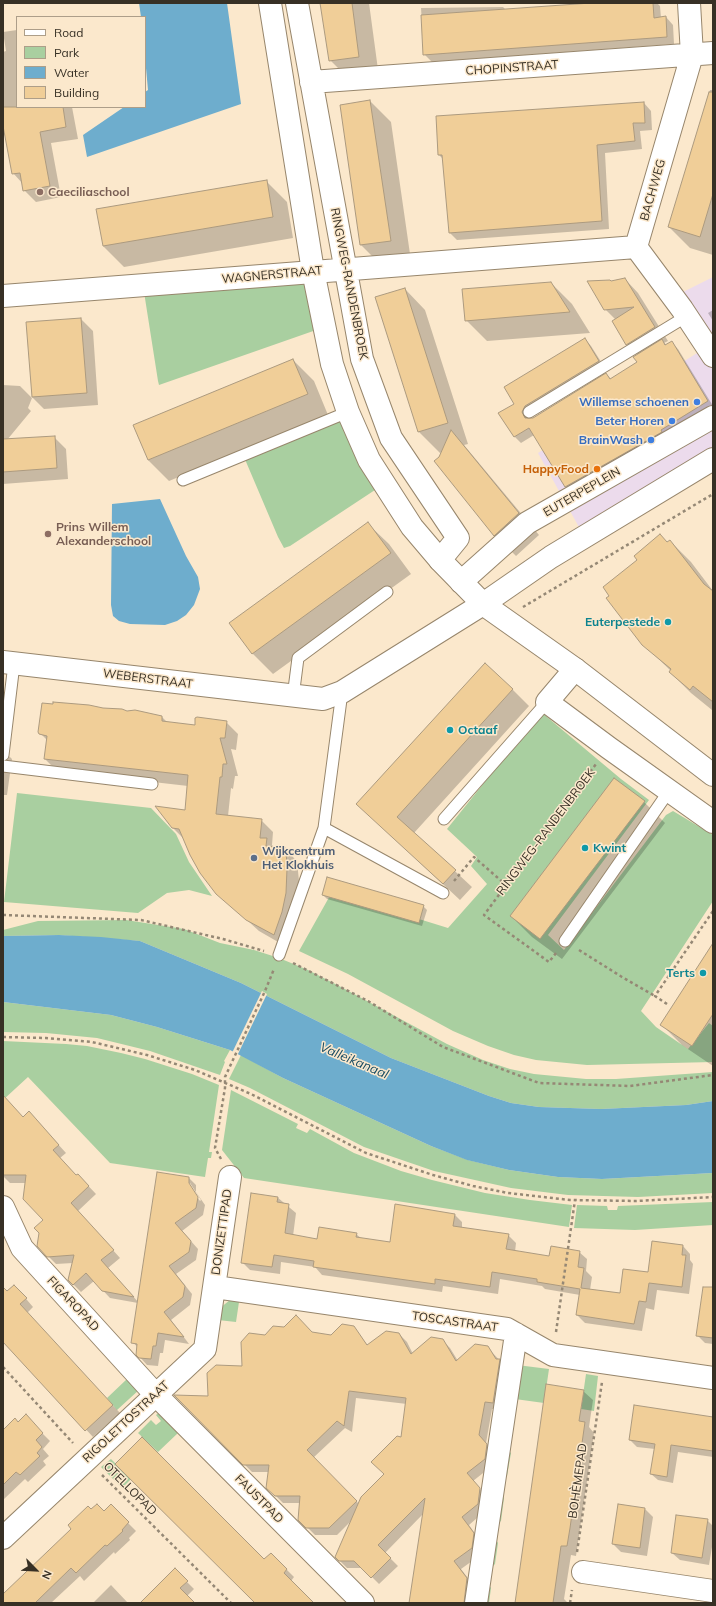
<!DOCTYPE html>
<meta charset="utf-8">
<style>
body{margin:0}
#map{position:relative;width:716px;height:1606px;overflow:hidden;background:#fbe8cc;font-family:Mulish,sans-serif}
canvas{display:block}
.frame{position:absolute;inset:0;border:4px solid #373025;pointer-events:none}
.legend{position:absolute;left:16px;top:16px;width:130px;height:92px;box-sizing:border-box;background:#fbe8cc;border:1px solid #ad9e89;margin:0;padding:5px 7px;list-style:none;font-size:12px;color:#373025}
.legend li{display:flex;align-items:center;gap:8px;height:20px}
.legend b{width:20px;border:1px solid #ad9e89}
.north{position:absolute;left:16px;top:1550px;width:40px;height:40px;-webkit-text-stroke:3px #fbe8cc;paint-order:stroke;rotate:114deg;font-size:11px;font-weight:700;line-height:16px;text-align:center;color:#373025}
.north::after{content:'';display:block;margin:auto;width:14px;height:18px;background:#373025;clip-path:polygon(50% 0,100% 100%,50% 72%,0 100%)}
</style>
<div id="map">
<canvas width="716" height="1606"></canvas>
<div class="frame"></div>
<ul class="legend">
<li><b style="height:5px;background:#fff"></b>Road</li>
<li><b style="height:11px;background:#a9cfa0"></b>Park</li>
<li><b style="height:11px;background:#6eadcd"></b>Water</li>
<li><b style="height:11px;background:#f0ce98"></b>Building</li>
</ul>
<div class="north">N</div>
</div>
<script>
const ctx = document.querySelector('canvas').getContext('2d');
ctx.lineJoin = 'round';
function paint(path, color) { ctx.fillStyle = color; ctx.fill(path, 'evenodd'); }
const poly = rows => new Path2D(rows.map(r => 'M' + r).join(''));
function stroke(path, color, width, dash) { ctx.strokeStyle = color; ctx.lineWidth = width; ctx.lineCap = dash ? 'butt' : 'round'; ctx.setLineDash(dash || []); ctx.stroke(path); }
function write(font, color, halo, rows, align = 'center') {
  ctx.font = font + ' Mulish,sans-serif'; ctx.lineWidth = 3; ctx.setLineDash([]); ctx.textBaseline = 'middle'; ctx.strokeStyle = halo; ctx.fillStyle = color; for (const [text, x, y, turn = 0] of rows) {
    ctx.save(); ctx.translate(x, y); ctx.rotate((+turn || 0) * Math.PI / 180); ctx.textAlign = isNaN(turn) ? turn : align; if (halo) ctx.strokeText(text, 0, 0); ctx.fillText(text, 0, 0); ctx.restore();
  }
}
paint(poly([
 [713,277,713,336,683,292],
 [713,343,713,450,580,529,538,453]
]), '#ecdbec');
paint(poly([
 [303,277,319,329,159,385,158,381,144,292],
 [345,418,378,488,290,546,284,548,278,537,244,457],
 [541,712,621,779,649,800,548,935,564,950,666,815,673,811,713,835,713,901,641,1011,656,1027,688,1049,709,1023,713,1026,713,1062,587,1065,536,1060,514,1055,488,1046,453,1031,348,974,299,951,332,892,448,928,487,884,471,866,477,857,447,829],
 [17,793,151,808,176,834,189,862,212,896,189,890,167,893,138,913,4,902],
 [126,920,184,929,220,943,254,950,279,958,308,970,341,987,447,1044,483,1060,510,1069,534,1074,586,1079,616,1079,713,1072,713,1101,686,1105,601,1109,539,1107,511,1103,489,1096,391,1058,241,983,140,941,59,935,3,936,3,930,38,921],
 [3,1002,111,1015,157,1027,230,1050,224,1061,225,1062,220,1075,150,1051,97,1038,46,1033,3,1032],
 [3,1041,66,1044,87,1046,121,1053,145,1059,192,1074,219,1085,209,1152,212,1152,211,1158,208,1158,205,1177,110,1163,28,1077,3,1100],
 [241,1055,283,1078,431,1146,468,1160,509,1170,558,1177,602,1179,713,1173,713,1193,638,1197,568,1195,511,1188,434,1171,364,1147,250,1088,229,1079],
 [231,1090,298,1124,296,1128,307,1133,310,1129,354,1153,401,1171,432,1180,485,1193,530,1200,572,1205,569,1227,244,1178,222,1150],
 [713,1202,713,1225,635,1230,574,1228,577,1205,607,1206,608,1210,617,1210,618,1206],
 [230,1300,239,1302,236,1322,218,1320,220,1308],
 [517,1365,549,1369,544,1403,515,1399,508,1450,511,1453,507,1476,503,1479,501,1494,504,1498,501,1521,497,1524,495,1538,498,1543,495,1564,491,1568,488,1583,491,1588,489,1603,486,1603,488,1588,485,1584,488,1565,491,1563,494,1542,492,1539,494,1522,498,1519,501,1499,498,1494,501,1477,504,1474,507,1454,505,1451],
 [586,1374,598,1376,594,1411,581,1409],
 [127,1379,140,1389,117,1410,107,1398],
 [161,1411,178,1433,158,1452,138,1433,151,1420,156,1425,161,1421,156,1415],
 [111,1459,131,1479,122,1488,101,1467]
]), '#a9cfa0');
paint(poly([
 [139,3,227,3,241,104,87,157,83,135,124,107,145,107,145,92,148,90,145,57,145,17,141,17],
 [160,499,186,556,198,577,200,589,194,605,186,615,177,621,165,625,130,624,119,621,113,616,111,605,112,504],
 [59,935,101,937,140,941,241,983,391,1058,489,1096,511,1103,539,1107,601,1109,686,1105,713,1101,713,1173,602,1179,558,1177,509,1170,467,1160,431,1146,283,1078,230,1050,157,1027,111,1015,3,1002,3,936]
]), '#6eadcd');
paint(poly([
 [262,991,267,994,237,1056,232,1053]
]), '#fbe8cc');
paint(poly([
 [321,3,369,3,379,77,351,81,330,60],
 [590,3,657,3,660,6,661,18,666,17,673,25,674,44,432,62,424,54,421,8,503,7,506,10,570,7],
 [17,30,17,107,72,107,78,139,51,143,61,197,36,202,24,190,23,184,13,173,3,117,3,52,6,51,3,32],
 [710,90,713,90,713,255,690,248,669,227],
 [370,101,391,122,411,261,382,266,361,245],
 [644,103,651,111,652,130,640,131,642,149,605,153,609,229,457,240,450,233,443,159,439,155],
 [266,181,287,202,293,238,124,267,103,246],
 [625,279,638,293,668,341,664,343,667,345,671,342,678,349,713,406,572,493,566,486,534,435,521,443,515,437,500,413,515,404,585,339,591,346,605,368,532,412,528,419,533,419,606,374,611,379,638,362,638,355,627,344,616,320,605,309,612,282],
 [551,283,572,304,590,333,487,341,466,320],
 [405,289,425,310,468,444,464,445,539,535,516,556,495,535,440,457,442,452,440,453,419,432,377,298],
 [713,310,713,321,708,313],
 [81,319,93,331,98,405,44,409,32,397],
 [293,360,314,381,328,415,169,481,148,460],
 [3,385,20,386,32,398,28,408,31,411,7,440,54,437,66,449,68,479,3,484],
 [368,524,389,544,411,574,273,674,252,653],
 [670,541,691,562,713,591,713,708,712,710,691,693,670,672,671,671,643,644,668,543],
 [512,689,529,706,414,833,472,887,460,900,357,804],
 [127,712,162,717,168,723,196,727,226,722,238,734,236,750,231,749,238,776,235,776,233,789,231,788,228,816,261,820,273,832,272,845,275,848,285,849,297,861,299,881,297,905,285,946,259,931,217,893,185,840,172,827,186,811,188,786,57,771,45,759,48,741,40,733],
 [3,729,6,753,12,759,7,795,3,795],
 [644,802,665,823,562,959,532,937,511,916],
 [323,895,423,906,427,910,422,926,327,899],
 [713,945,713,1066,682,1045,662,1025],
 [3,1105,23,1118,29,1112,66,1153,60,1158,76,1176,78,1175,96,1194,78,1211,120,1258,108,1268,139,1303,189,1178,196,1185,196,1192,205,1205,203,1215,182,1231,198,1249,196,1260,176,1274,192,1294,190,1305,171,1320,189,1344,165,1340,163,1353,160,1353,158,1366,147,1365,137,1354,138,1348,133,1342,138,1303,110,1298,94,1281,81,1292,69,1280,73,1263,56,1264,48,1256,44,1220,26,1183,10,1183,3,1176],
 [187,1183,190,1183,201,1200,200,1201],
 [277,1197,296,1213,293,1236,318,1240,356,1234,362,1239,390,1243,455,1215,462,1222,462,1228,508,1235,516,1243,515,1252,550,1258,579,1252,587,1259,586,1271,592,1277,590,1290,621,1294,683,1246,690,1254,690,1260,693,1264,689,1294,657,1290,654,1310,646,1308,642,1331,585,1323,577,1315,580,1295,545,1289,542,1286,500,1279,498,1294,443,1286,442,1292,322,1275,315,1267,281,1262,280,1274,250,1270,242,1262],
 [3,1287,8,1292,22,1294,33,1307,27,1313,120,1413,93,1437,3,1340],
 [713,1308,713,1344,705,1343,697,1335],
 [353,1327,368,1346,399,1334,407,1342,413,1354,442,1340,450,1348,458,1361,487,1347,507,1368,500,1410,492,1409,486,1443,494,1452,492,1466,473,1481,487,1497,485,1511,469,1525,481,1542,479,1556,461,1569,474,1586,469,1603,410,1603,423,1514,385,1553,398,1566,379,1584,363,1568,347,1568,336,1557,352,1520,337,1535,315,1535,299,1519,300,1503,283,1503,267,1487,269,1472,252,1472,177,1396,209,1397,243,1367,265,1336,312,1333,332,1336],
 [356,1398,407,1404,402,1438,385,1474,359,1504,313,1458,345,1428,352,1432],
 [583,1391,593,1400,589,1427,594,1433,576,1556,571,1555,564,1599,568,1603,516,1603],
 [713,1418,713,1457,678,1452,673,1483,658,1480,651,1474,655,1449,637,1447,630,1440],
 [18,1423,33,1424,50,1441,43,1449,49,1456,43,1461,46,1465,28,1482,25,1479,3,1500,3,1431],
 [111,1506,136,1531,129,1538,130,1540,115,1554,114,1552,84,1581,80,1576,51,1603,3,1603,3,1595,91,1511,104,1513],
 [645,1509,653,1517,647,1556,621,1552,613,1544],
 [707,1520,713,1526,713,1541,709,1565,680,1560,672,1553],
 [271,1554,294,1577,291,1581,313,1603,256,1603,264,1561],
 [175,1570,194,1589,187,1596,193,1603,142,1603],
 [111,1585,128,1603,93,1603]
]), '#0003');
const building = poly([
 [320,3,352,3,359,57,329,61,320,3],
 [591,3,653,3,654,18,666,16,667,37,423,55,421,15,591,3],
 [709,92,713,92,713,194,700,237,668,227,709,92],
 [370,100,391,241,360,245,340,105,370,100],
 [644,102,645,123,633,123,635,141,597,145,602,221,449,233,442,155,438,155,436,116,644,102],
 [3,107,63,107,66,127,40,132,50,186,23,191,20,173,12,174,3,126,3,107],
 [267,180,273,217,103,246,96,209,267,180],
 [625,278,655,327,626,345,612,321,634,307,604,310,587,281,610,280,611,281,625,278],
 [551,282,570,312,465,321,462,289,551,282],
 [405,288,448,423,418,432,375,297,405,288],
 [81,318,87,393,32,397,26,322,81,318],
 [585,338,599,361,525,406,522,412,525,418,533,418,606,373,610,379,637,362,633,357,662,339,665,345,672,341,708,401,661,430,662,432,565,487,529,428,514,437,498,413,514,404,504,387,585,338],
 [293,359,308,394,148,460,133,425,293,359],
 [451,430,519,513,494,536,434,461,439,457,451,430],
 [55,436,57,468,3,472,3,439,55,436],
 [368,522,391,553,252,654,229,623,368,522],
 [660,534,667,542,670,540,704,584,713,591,713,702,693,686,690,690,669,672,671,669,642,645,606,598,609,596,603,587,637,560,634,556,660,534],
 [485,663,513,689,397,817,456,870,443,884,356,804,485,663],
 [53,702,89,705,103,708,122,709,127,711,135,710,162,716,162,721,195,725,195,718,197,717,227,721,225,738,220,738,227,764,223,764,222,777,220,777,216,814,262,819,260,838,267,838,266,846,286,848,287,869,286,893,282,912,274,935,246,920,216,894,200,873,190,855,179,829,172,828,155,806,185,810,188,775,44,759,47,736,39,734,38,732,42,703,53,704,53,702],
 [614,778,645,801,540,939,510,916,614,778],
 [327,877,424,905,419,923,322,895,327,877],
 [713,943,713,1014,692,1046,660,1025,713,943],
 [3,1095,23,1117,29,1111,59,1145,53,1150,76,1175,78,1174,89,1186,71,1203,114,1250,101,1260,134,1297,102,1291,86,1273,73,1285,68,1280,74,1255,47,1257,37,1246,39,1233,34,1228,43,1220,23,1199,26,1175,3,1175,3,1095],
 [157,1172,189,1177,189,1183,198,1197,196,1208,175,1223,191,1241,189,1252,169,1266,185,1286,183,1297,164,1312,184,1337,158,1333,156,1346,153,1346,151,1359,139,1358,136,1355,137,1344,131,1343,157,1172],
 [251,1193,278,1197,277,1202,289,1204,285,1233,317,1239,319,1227,357,1233,356,1237,390,1242,395,1204,455,1214,453,1226,509,1234,506,1249,549,1256,551,1246,580,1251,578,1267,584,1268,581,1288,620,1293,623,1269,648,1272,652,1241,683,1245,682,1255,686,1255,682,1287,649,1283,646,1302,639,1301,634,1324,576,1315,580,1289,537,1282,537,1279,492,1272,490,1287,435,1279,435,1284,313,1267,314,1261,274,1255,272,1267,241,1263,251,1193],
 [14,1285,27,1298,20,1304,113,1405,85,1431,3,1342,3,1287,7,1291,14,1285],
 [703,1287,713,1287,713,1338,696,1336,703,1287],
 [296,1315,312,1332,331,1335,342,1324,354,1326,367,1345,386,1331,399,1333,411,1354,431,1337,443,1339,456,1361,475,1344,488,1346,496,1359,500,1359,493,1403,485,1402,479,1435,487,1444,485,1459,467,1473,480,1488,478,1504,462,1517,474,1533,472,1548,454,1561,467,1578,464,1603,409,1603,425,1498,378,1545,391,1558,371,1578,354,1561,339,1561,335,1557,361,1497,384,1474,371,1462,397,1436,401,1437,406,1398,349,1391,344,1426,337,1421,307,1450,357,1501,329,1528,306,1528,298,1520,300,1496,275,1496,266,1488,269,1465,243,1465,174,1395,208,1396,207,1373,216,1365,242,1366,241,1342,249,1333,265,1335,273,1326,284,1327,296,1315],
 [546,1384,584,1390,579,1421,585,1422,570,1528,567,1546,561,1546,553,1603,515,1603,546,1384],
 [634,1405,713,1417,713,1451,671,1445,667,1477,650,1474,655,1444,629,1440,634,1405],
 [26,1414,43,1433,36,1440,42,1447,37,1453,40,1456,20,1475,16,1472,3,1485,3,1430,15,1418,18,1422,26,1414],
 [142,1437,264,1559,271,1553,287,1569,284,1573,314,1603,255,1603,115,1464,142,1437],
 [97,1504,104,1511,111,1504,129,1522,122,1530,123,1531,107,1546,105,1545,76,1573,71,1568,35,1603,3,1603,3,1594,71,1529,68,1525,88,1506,91,1509,97,1504],
 [618,1504,645,1508,640,1548,612,1544,618,1504],
 [676,1515,708,1519,702,1558,671,1553,676,1515],
 [175,1568,188,1581,180,1588,195,1603,140,1603,175,1568]
]);
paint(building, '#f0ce98');
stroke(building, '#ac9a7f', 1);
const lane = poly([
 [529,412,687,316],
 [183,480,348,412],
 [293,697,298,658,387,592],
 [3,755,14,664],
 [3,766,152,784],
 [444,819,547,702],
 [324,828,443,893],
 [565,941,669,791],
 [279,955,324,828,342,692]
]);
const street = poly([
 [297,3,362,359,391,438,458,538,440,560],
 [689,3,692,55,636,247,682,309,713,356],
 [311,82,713,53],
 [3,296,636,247],
 [461,582,527,523,713,417],
 [3,662,323,699,342,692,483,604,551,557,713,459],
 [575,669,547,702,609,748,713,822],
 [3,1207,22,1248,155,1394,363,1603],
 [215,1287,507,1329,553,1355,713,1378],
 [3,1538,205,1349,230,1177],
 [583,1572,713,1591],
 [476,1603,516,1334]
]);
const secondary = poly([
 [270,3,313,271,332,364,348,412,369,460,412,527,440,560,483,604,575,669,713,775]
]);
stroke(lane, '#97866c', 13);
stroke(street, '#97866c', 24);
stroke(secondary, '#97866c', 24);
stroke(poly([
 [523,607,713,494],
 [454,881,474,857,506,885],
 [3,915,141,920,223,939,264,951],
 [579,950,622,977,655,996],
 [556,953,549,962,484,915,596,764],
 [293,963,368,1001,443,1047,539,1083,630,1086,713,1075],
 [667,1004,655,996,713,911],
 [3,1037,46,1038,92,1042,147,1055,195,1070,251,1094,366,1153,433,1175,473,1186,508,1193,570,1200,636,1201,713,1197],
 [221,1159,215,1148,225,1088,225,1077,265,991,274,969],
 [556,1332,575,1200],
 [3,1367,73,1443],
 [102,1475,231,1603],
 [577,1552,602,1382],
 [570,1603,572,1590]
]), '#958875', 2.5, [3, 3]);
stroke(lane, '#fff', 11);
stroke(street, '#fff', 22);
stroke(secondary, '#fff', 22);
for (const [x, y, r, color] of [
 [40,192,4,"#8d6e63"],
 [697,402,4,"#3f7fe0"],
 [672,421,4,"#3f7fe0"],
 [651,440,4,"#3f7fe0"],
 [597,469,4,"#e8710a"],
 [48,534,4,"#8d6e63"],
 [668,622,4,"#0f9aa8"],
 [450,730,4,"#0f9aa8"],
 [585,848,4,"#0f9aa8"],
 [254,858,4,"#5c6f8a"],
 [703,973,4,"#0f9aa8"]
]) { const dot = new Path2D(); dot.arc(x, y, r, 0, 2 * Math.PI); ctx.fillStyle = color; ctx.fill(dot); stroke(dot, '#fbe8cc', 1.5); }
write('12px', '#373025', '#fbe8cc', [
 ["CHOPINSTRAAT",512,68,-4],
 ["BACHWEG",653,190,-74],
 ["WAGNERSTRAAT",272,275,-5],
 ["RINGWEG-RANDENBROEK",349,284,79],
 ["EUTERPEPLEIN",582,492,-30],
 ["WEBERSTRAAT",148,679,7],
 ["RINGWEG-RANDENBROEK",546,832,-53],
 ["DONIZETTIPAD",222,1232,-82],
 ["FIGAROPAD",73,1304,47],
 ["TOSCASTRAAT",455,1322,8],
 ["RIGOLETTOSTRAAT",126,1422,-43],
 ["BOHÈMEPAD",578,1481,-82],
 ["OTELLOPAD",130,1489,45],
 ["FAUSTPAD",259,1499,45]
]);
write('bold 12px', '#785e54', '#fbe8cc', [
 ["Caeciliaschool",48,192],
 ["Prins Willem",56,527],
 ["Alexanderschool",56,541]
], 'left');
write('bold 12px', '#366cbe', '#fbe8cc', [
 ["Willemse schoenen",689,402],
 ["Beter Horen",664,421],
 ["BrainWash",643,440]
], 'right');
write('bold 12px', '#c56008', '#fbe8cc', [
 ["HappyFood",589,469]
], 'right');
write('bold 12px', '#0d838f', '#fbe8cc', [
 ["Euterpestede",660,622],
 ["Octaaf",458,730,"left"],
 ["Kwint",593,848,"left"],
 ["Terts",695,973]
], 'right');
write('bold 12px', '#4e5e75', '#fbe8cc', [
 ["Wijkcentrum",262,851],
 ["Het Klokhuis",262,865]
], 'left');
write('italic 13px', '#174b62', '#fbe8cc', [
 ["Valleikanaal",354,1061,23]
]);
</script>
